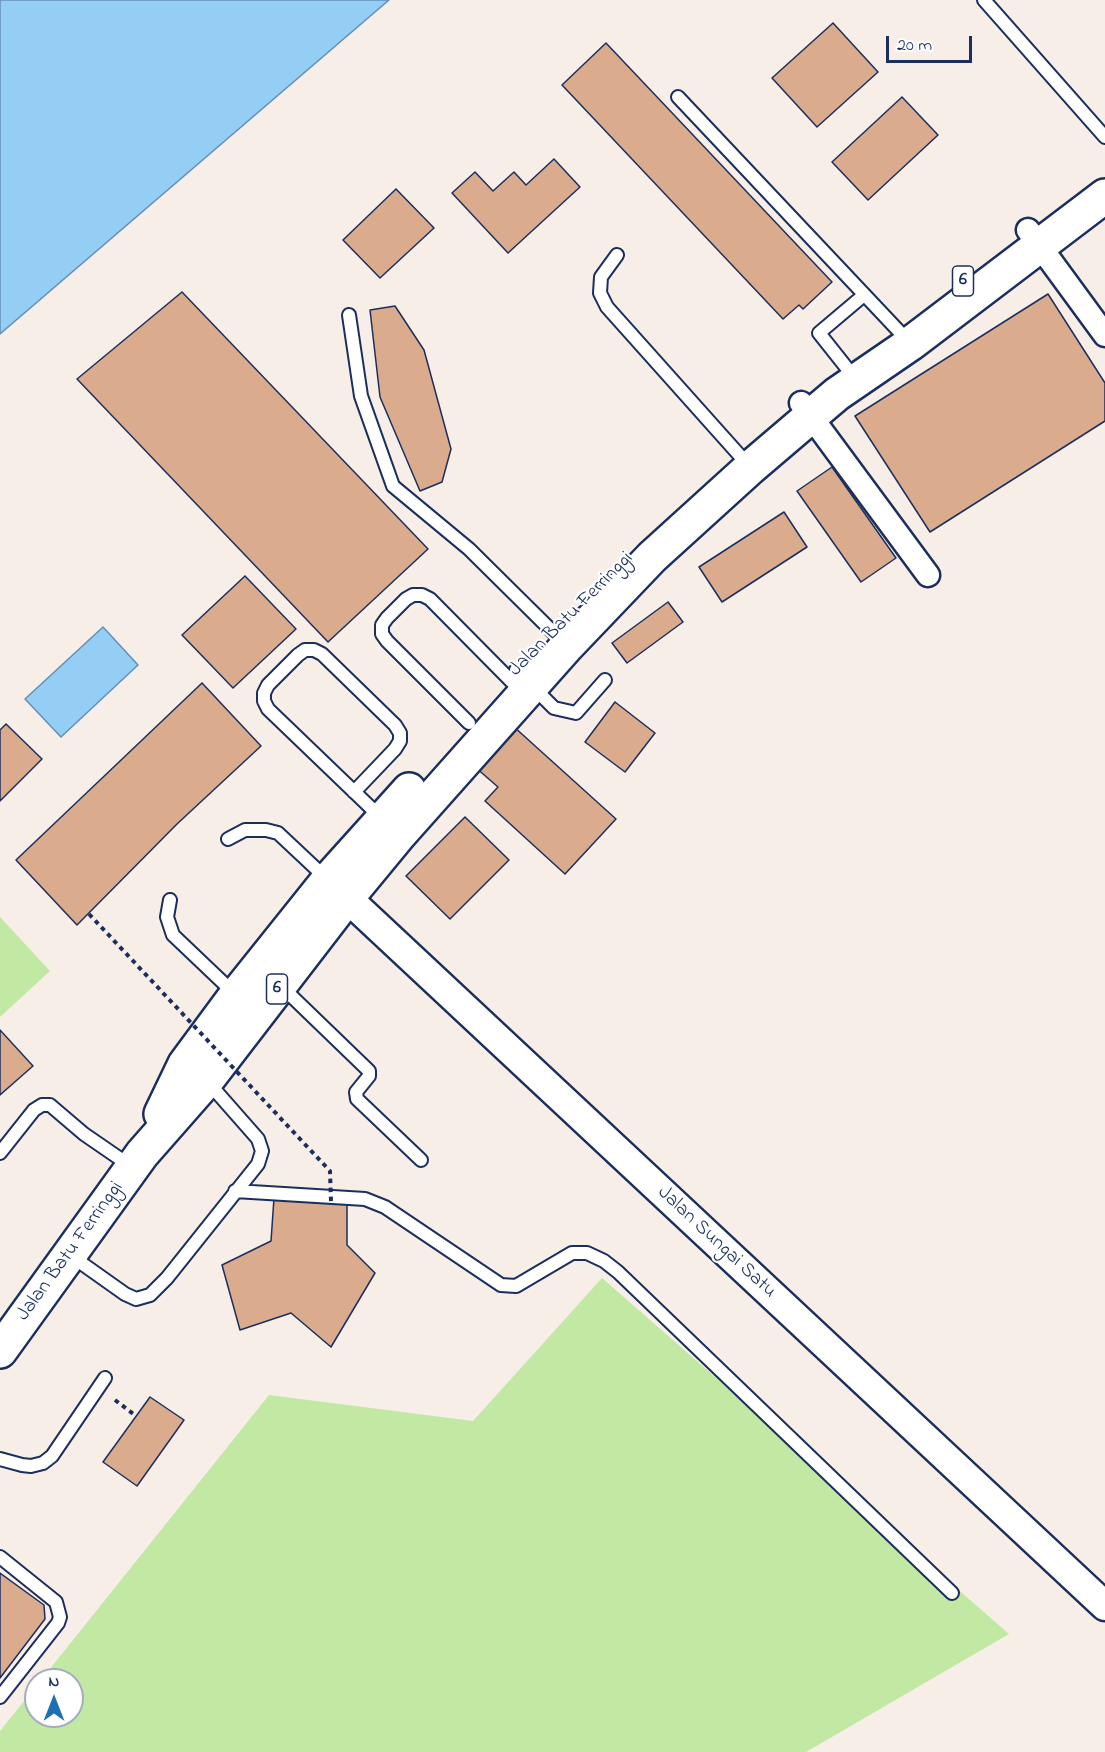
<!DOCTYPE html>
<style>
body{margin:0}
#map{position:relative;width:1105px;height:1752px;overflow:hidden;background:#f8eee8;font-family:"Indie Flower",sans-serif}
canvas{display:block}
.north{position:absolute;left:24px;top:1668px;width:60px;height:60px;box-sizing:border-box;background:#fff;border:2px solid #a4acbf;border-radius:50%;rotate:0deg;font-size:16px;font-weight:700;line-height:24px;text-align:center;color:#1b2f5e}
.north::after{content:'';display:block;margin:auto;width:21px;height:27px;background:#1f6fb2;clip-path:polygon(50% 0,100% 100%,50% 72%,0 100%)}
.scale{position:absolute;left:886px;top:36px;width:86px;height:27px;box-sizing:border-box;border:3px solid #1b2f5e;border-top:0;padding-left:8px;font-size:18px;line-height:21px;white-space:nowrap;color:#1b2f5e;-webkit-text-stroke:4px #fff;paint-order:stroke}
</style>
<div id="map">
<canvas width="1105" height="1752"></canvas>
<div class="north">N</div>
<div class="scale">20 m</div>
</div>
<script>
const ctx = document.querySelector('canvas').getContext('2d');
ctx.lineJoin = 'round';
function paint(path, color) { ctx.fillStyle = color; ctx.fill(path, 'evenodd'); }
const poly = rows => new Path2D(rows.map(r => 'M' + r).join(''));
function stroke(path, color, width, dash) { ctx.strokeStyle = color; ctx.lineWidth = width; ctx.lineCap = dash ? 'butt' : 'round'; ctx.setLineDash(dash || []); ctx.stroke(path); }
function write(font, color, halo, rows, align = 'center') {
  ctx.font = font + ' "Indie Flower",sans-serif'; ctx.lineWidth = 4.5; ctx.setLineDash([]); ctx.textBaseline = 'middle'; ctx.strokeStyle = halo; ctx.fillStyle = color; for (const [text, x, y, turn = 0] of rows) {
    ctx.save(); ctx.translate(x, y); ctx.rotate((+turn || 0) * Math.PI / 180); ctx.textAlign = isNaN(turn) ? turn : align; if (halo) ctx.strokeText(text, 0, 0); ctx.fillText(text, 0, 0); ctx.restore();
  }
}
paint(poly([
 [0,917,50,971,0,1017],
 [602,1278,1009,1634,806,1752,0,1752,0,1731,36,1686,36,1716,72,1716,72,1680,41,1680,269,1395,473,1421]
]), '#c2e9a4');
const water = poly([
 [0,0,389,0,0,334,0,0],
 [103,627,138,665,61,737,25,699,103,627]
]);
paint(water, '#95cef4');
stroke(water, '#648eb8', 1.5);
const building = poly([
 [833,23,878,72,817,127,772,78,833,23],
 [606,43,832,282,803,309,799,305,783,319,562,85,606,43],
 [902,97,938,135,868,200,832,162,902,97],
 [554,159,580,187,508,253,452,193,475,172,493,191,514,172,526,185,554,159],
 [396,189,434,228,380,278,343,240,396,189],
 [182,292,428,549,328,642,77,379,182,292],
 [1048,294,1105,383,1105,421,930,532,855,416,1048,294],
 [395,306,424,350,451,449,442,482,420,491,380,397,370,310,395,306],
 [832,467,896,558,861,582,797,491,832,467],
 [784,512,807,547,722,602,699,567,784,512],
 [245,576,296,629,233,688,182,635,245,576],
 [668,602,683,622,627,663,612,643,668,602],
 [202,683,261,746,177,824,77,925,16,860,202,683],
 [615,702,655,733,625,772,585,742,615,702],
 [6,724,42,759,0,801,0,730,6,724],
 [513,726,616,819,565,874,485,801,498,787,475,767,513,726],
 [465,817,509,860,450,919,406,876,465,817],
 [0,1030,33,1066,0,1095,0,1030],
 [274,1198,347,1202,347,1245,375,1273,331,1347,291,1313,240,1330,222,1265,271,1241,274,1198],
 [150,1397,184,1420,137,1486,103,1462,150,1397],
 [0,1573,44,1605,45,1619,0,1678,0,1573]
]);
paint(building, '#dbab8d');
stroke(building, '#1b2f5e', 1.5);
const service = poly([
 [984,0,1105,137],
 [678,97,910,343],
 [617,255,601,277,600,293,607,307,750,467],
 [349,315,361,396,393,486,469,549,566,645],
 [846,367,819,333,864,295],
 [516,670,554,708,576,713,605,680],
 [469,723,387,641,382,634,382,625,387,618,406,599,413,595,422,595,430,599,524,694],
 [354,792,395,749,400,741,400,733,395,725,322,654,314,650,305,650,298,655,268,685,264,693,264,701,268,709,370,807,382,818],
 [228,839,245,830,266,830,278,833,327,879],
 [170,900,167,917,173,935,235,994],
 [281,986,369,1071,369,1076,356,1092,357,1099,421,1160],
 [0,1153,34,1110,42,1105,50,1105,84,1134,132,1167],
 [235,1191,365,1199,385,1207,501,1285,516,1286,572,1253,587,1253,604,1261,618,1272,952,1593],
 [70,1255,125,1294,136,1299,150,1295,167,1278,258,1164,262,1151,258,1139,207,1081],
 [0,1459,22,1465,31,1466,43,1463,52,1456,105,1378],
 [0,1557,56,1602,60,1617,58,1623,0,1697]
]);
const minor = poly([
 [1028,230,1105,335],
 [801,403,928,575]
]);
const tertiary = poly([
 [331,883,1105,1606]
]);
const primary = poly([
 [161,1114,185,1064,236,995,328,880,409,790],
 [0,1351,142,1154,207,1080,347,898,399,835,567,646,652,557,750,468,811,416,837,394,910,344,1105,196]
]);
stroke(service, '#1b2f5e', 16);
stroke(minor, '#1b2f5e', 27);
stroke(tertiary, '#1b2f5e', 33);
stroke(primary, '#1b2f5e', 38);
stroke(poly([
 [115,1400,136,1416]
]), '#1b2f5e', 4, [4.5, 4.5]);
stroke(service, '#fff', 12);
stroke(minor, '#fff', 22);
stroke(tertiary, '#fff', 28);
stroke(primary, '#fff', 33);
stroke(poly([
 [89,914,330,1171,331,1202]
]), '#1b2f5e', 4, [4.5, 4.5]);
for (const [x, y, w] of [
 [963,281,21],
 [277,989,21]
]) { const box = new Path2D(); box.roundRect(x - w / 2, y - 15, w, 30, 4.5); ctx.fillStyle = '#fff'; ctx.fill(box); stroke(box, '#1b2f5e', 1.5); }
write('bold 18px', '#1b2f5e', null, [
 ["6",963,281],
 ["6",277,989]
]);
write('20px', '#1b2f5e', '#fff', [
 ["Jalan Batu Ferringgi",572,615,-45],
 ["Jalan Sungai Satu",716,1243,43],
 ["Jalan Batu Ferringgi",71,1252,-54]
]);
</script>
